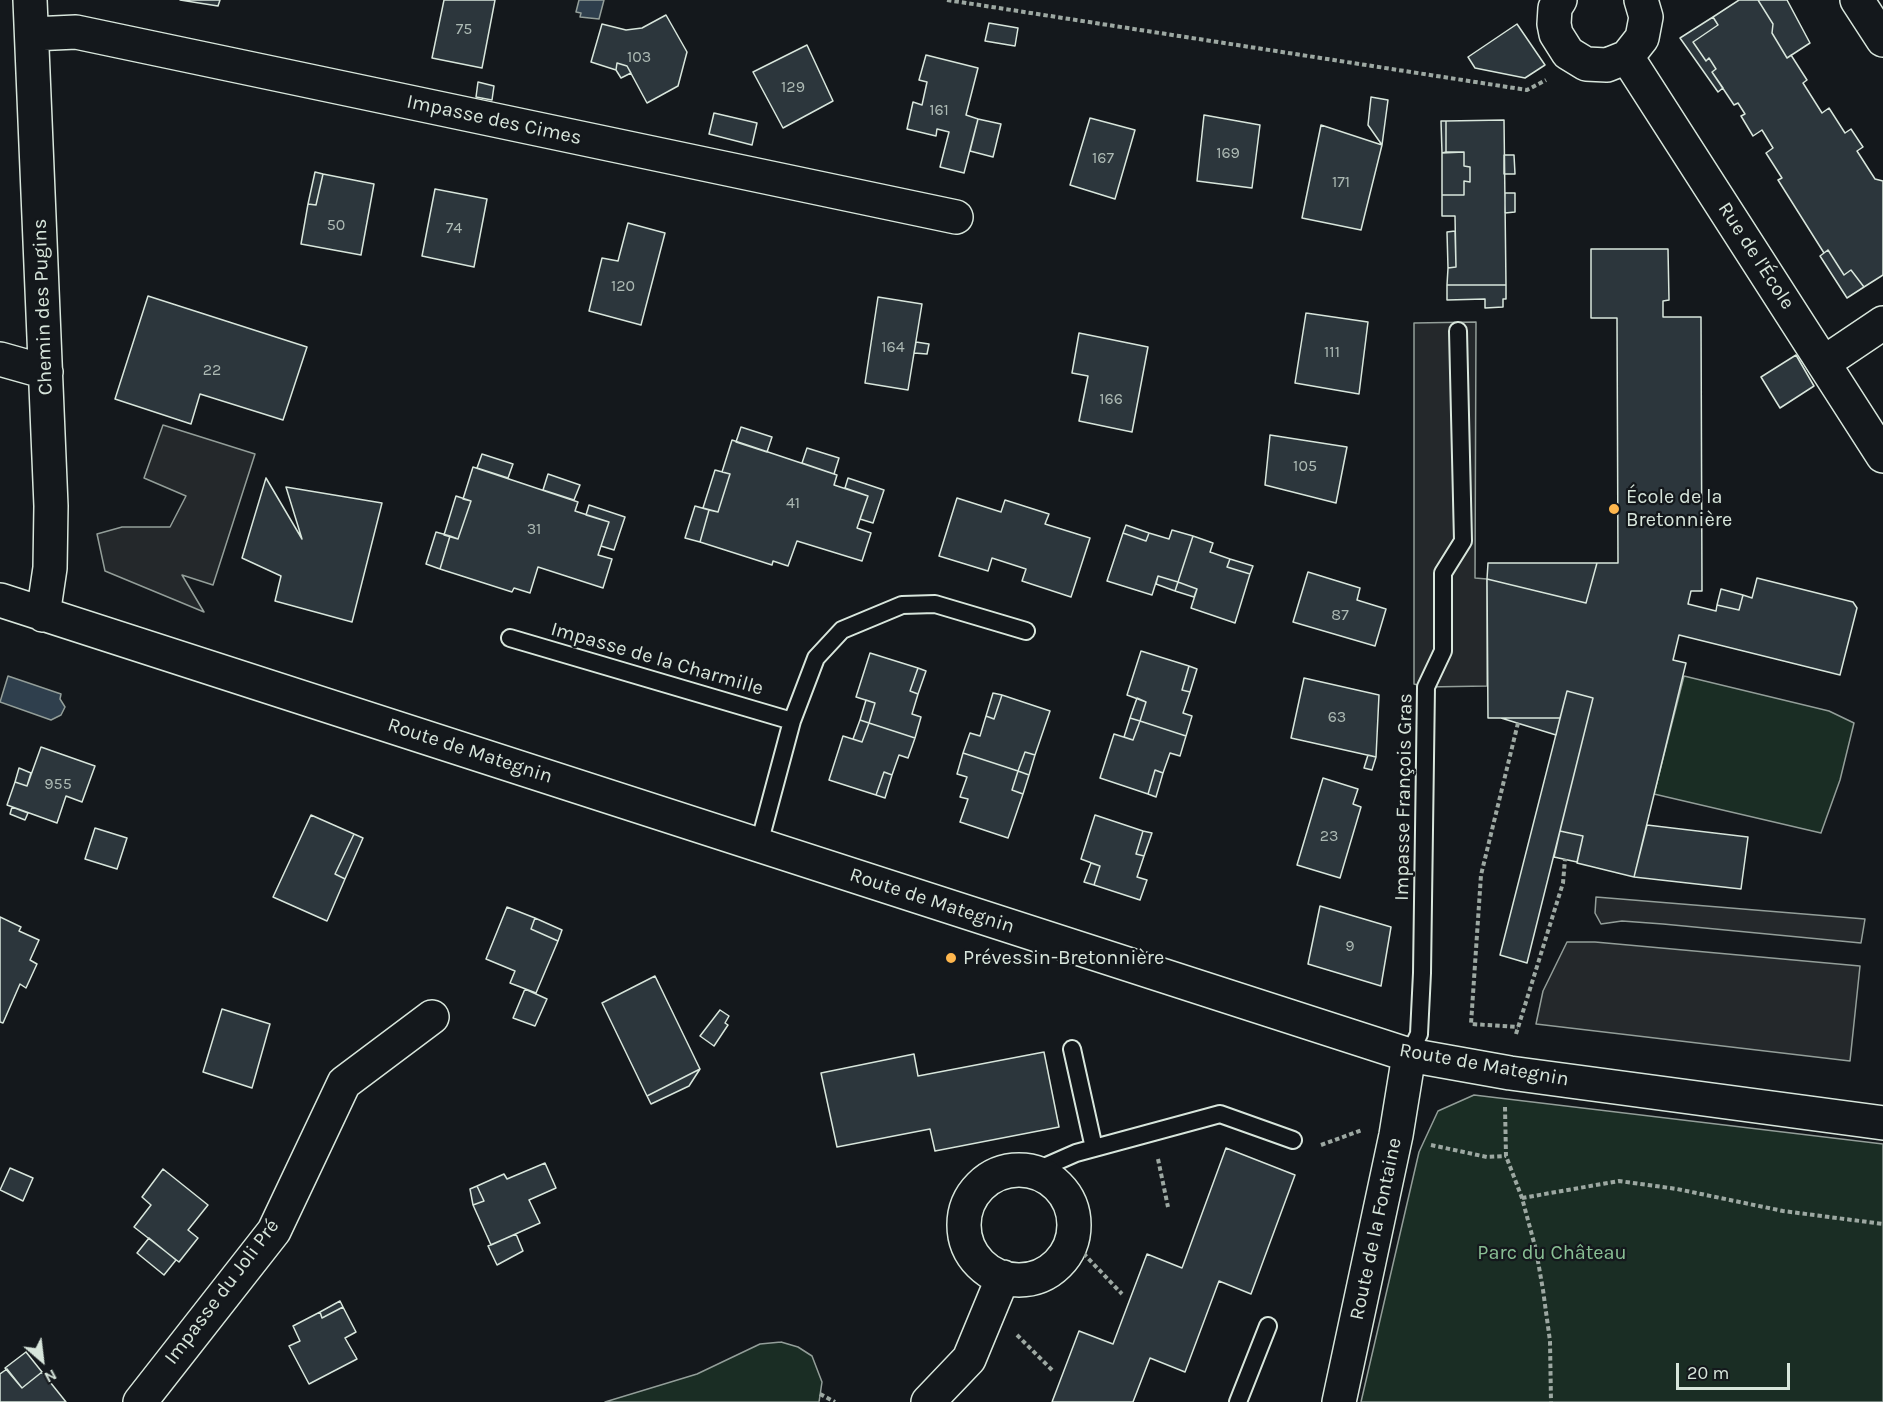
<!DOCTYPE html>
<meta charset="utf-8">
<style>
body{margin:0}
#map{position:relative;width:1883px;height:1402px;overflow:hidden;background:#14181c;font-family:Karla,sans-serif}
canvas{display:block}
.north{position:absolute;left:12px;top:1330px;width:60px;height:60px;-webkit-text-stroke:4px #14181c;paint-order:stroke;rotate:152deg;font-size:16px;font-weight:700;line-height:24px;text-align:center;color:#d8e6dc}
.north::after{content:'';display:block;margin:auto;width:21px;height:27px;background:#d8e6dc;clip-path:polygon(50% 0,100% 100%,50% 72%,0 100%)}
.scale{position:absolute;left:1676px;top:1363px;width:114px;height:27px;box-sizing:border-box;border:3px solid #d8e6dc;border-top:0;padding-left:8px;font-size:18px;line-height:21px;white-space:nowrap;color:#d8e6dc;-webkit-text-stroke:4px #14181c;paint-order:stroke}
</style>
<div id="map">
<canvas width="1883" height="1402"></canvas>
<div class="north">N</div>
<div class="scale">20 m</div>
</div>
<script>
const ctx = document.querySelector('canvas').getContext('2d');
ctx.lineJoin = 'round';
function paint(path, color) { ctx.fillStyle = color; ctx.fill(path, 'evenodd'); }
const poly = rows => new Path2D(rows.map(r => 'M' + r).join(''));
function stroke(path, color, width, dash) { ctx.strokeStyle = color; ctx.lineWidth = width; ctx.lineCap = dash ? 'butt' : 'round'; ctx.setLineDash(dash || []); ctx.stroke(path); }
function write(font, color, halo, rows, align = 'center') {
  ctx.font = font + ' Karla,sans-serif'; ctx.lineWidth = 4.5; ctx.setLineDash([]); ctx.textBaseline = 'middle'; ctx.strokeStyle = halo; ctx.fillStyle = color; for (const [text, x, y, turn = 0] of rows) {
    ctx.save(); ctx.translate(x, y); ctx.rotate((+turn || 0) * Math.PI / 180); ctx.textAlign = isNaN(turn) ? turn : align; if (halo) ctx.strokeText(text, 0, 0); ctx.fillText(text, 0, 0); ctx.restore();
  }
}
const green = poly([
 [1684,676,1829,711,1854,723,1840,780,1821,833,1654,794,1684,676],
 [1474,1095,1883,1144,1883,1402,1361,1402,1419,1152,1438,1111,1474,1095],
 [781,1342,798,1347,812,1356,822,1382,819,1402,605,1402,697,1374,760,1344,781,1342]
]);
paint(green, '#1a2d24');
stroke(green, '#939e99', 1.5);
const parking = poly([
 [1476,322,1475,578,1487,579,1487,686,1426,687,1414,684,1414,323,1476,322],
 [163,425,255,454,213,585,182,575,204,612,105,571,97,534,122,527,170,527,186,496,144,478,163,425],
 [1596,897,1865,919,1861,943,1663,924,1622,921,1601,924,1595,913,1596,897],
 [1567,942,1595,942,1860,966,1850,1061,1536,1024,1543,991,1567,942]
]);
paint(parking, '#24282b');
stroke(parking, '#939e99', 1.5);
const water = poly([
 [579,0,604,0,599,19,580,17,581,13,576,12,579,0],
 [8,676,61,694,60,699,65,707,61,715,51,720,0,702,8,676]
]);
paint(water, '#2f3f4d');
stroke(water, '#939e99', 1.5);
const building = poly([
 [180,0,220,0,218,6,180,0],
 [444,0,495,0,482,68,432,58,444,0],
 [1739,0,1758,0,1773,24,1772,33,1787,58,1791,55,1807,80,1803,83,1822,113,1829,108,1845,133,1851,129,1863,147,1857,151,1875,179,1883,181,1883,275,1864,287,1851,270,1844,275,1828,250,1824,253,1778,180,1782,178,1766,153,1773,148,1762,130,1753,136,1741,116,1745,114,1738,103,1734,105,1712,72,1716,69,1709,58,1706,61,1693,42,1718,25,1713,17,1739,0],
 [1758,0,1787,0,1810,43,1787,58,1772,33,1773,24,1758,0],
 [666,15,687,52,678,86,647,103,627,66,617,63,616,70,591,62,602,24,626,30,642,28,666,15],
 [1713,17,1718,25,1693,42,1706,61,1709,58,1716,69,1712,72,1723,88,1718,92,1680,38,1713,17],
 [989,23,1018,28,1015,46,985,41,989,23],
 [1517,24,1545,65,1525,78,1475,68,1468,57,1517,24],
 [807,45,833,101,783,128,753,72,807,45],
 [926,55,978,68,966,115,978,119,964,173,940,167,949,132,937,129,936,136,907,129,913,102,922,105,927,82,919,80,926,55],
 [617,63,627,66,631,73,621,78,616,70,617,63],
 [478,82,494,86,492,100,476,97,478,82],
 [1371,97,1388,100,1382,145,1368,125,1371,97],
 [714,113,757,123,752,145,709,134,714,113],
 [1204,115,1260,125,1252,188,1197,181,1204,115],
 [1090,118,1135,130,1115,199,1070,185,1090,118],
 [978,119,1001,124,993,157,970,151,978,119],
 [1504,120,1506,285,1447,285,1448,268,1456,267,1455,216,1442,216,1442,195,1464,195,1464,181,1470,182,1470,167,1464,166,1464,152,1446,152,1446,121,1504,120],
 [1441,121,1446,121,1446,152,1442,153,1441,121],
 [1321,125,1382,145,1361,230,1302,218,1321,125],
 [1464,152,1464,166,1470,167,1470,182,1464,181,1464,195,1442,195,1442,153,1464,152],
 [1504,155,1514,155,1515,174,1504,174,1504,155],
 [315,172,323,174,316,205,308,204,315,172],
 [323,174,374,184,361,255,301,244,308,204,316,205,323,174],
 [435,189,487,199,474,267,422,256,435,189],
 [1505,193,1515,193,1515,212,1505,213,1505,193],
 [628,223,665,233,641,325,589,311,602,258,618,261,628,223],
 [1455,231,1456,267,1448,268,1447,232,1455,231],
 [1591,249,1668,249,1669,300,1663,301,1663,317,1701,317,1702,591,1691,591,1688,604,1716,611,1717,605,1739,610,1743,595,1752,598,1757,578,1853,602,1857,608,1840,675,1679,635,1673,660,1686,663,1634,877,1577,863,1583,836,1560,831,1593,698,1567,691,1560,718,1488,718,1487,579,1586,603,1597,563,1618,563,1617,318,1591,318,1591,249],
 [1828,250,1844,275,1851,270,1864,287,1847,298,1820,256,1828,250],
 [1447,285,1506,285,1506,299,1503,299,1503,307,1485,308,1485,299,1447,300,1447,285],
 [148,296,307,347,283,420,200,394,191,424,115,399,148,296],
 [878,297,922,304,908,390,865,383,878,297],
 [1306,313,1368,322,1359,394,1295,383,1306,313],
 [1079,333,1148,347,1132,432,1079,421,1088,376,1072,373,1079,333],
 [916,342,929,344,927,354,914,353,916,342],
 [1796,355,1814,386,1780,408,1761,377,1796,355],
 [741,427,772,437,767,452,736,442,741,427],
 [1270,435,1347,447,1336,503,1265,485,1270,435],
 [732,440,837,475,834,485,868,496,857,528,871,533,862,561,797,541,788,566,773,561,772,565,700,542,709,510,718,512,730,474,722,472,732,440],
 [807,448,839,458,834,474,802,463,807,448],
 [482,454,513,464,508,478,477,468,482,454],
 [473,467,578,502,575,511,609,522,598,555,612,559,603,588,538,567,530,593,514,588,512,592,440,569,450,536,458,539,471,501,463,499,473,467],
 [715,470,730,474,718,512,703,508,715,470],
 [548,474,580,485,574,500,543,490,548,474],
 [266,478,302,539,286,487,382,503,352,622,275,601,281,576,242,558,266,478],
 [848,478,884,490,873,523,860,519,868,496,845,488,848,478],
 [456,496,471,501,458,539,444,535,456,496],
 [957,498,1001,512,1005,500,1049,514,1045,524,1090,538,1071,597,1022,581,1026,569,992,558,988,571,939,556,957,498],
 [589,505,625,517,614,550,601,546,609,522,586,515,589,505],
 [695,506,709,510,700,542,685,538,695,506],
 [1126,525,1149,533,1146,541,1123,533,1126,525],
 [1172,530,1193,536,1178,582,1158,576,1152,595,1107,581,1123,533,1146,541,1149,533,1169,539,1172,530],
 [436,532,450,536,440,569,426,564,436,532],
 [1193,536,1213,543,1210,552,1230,559,1227,567,1250,574,1235,623,1191,608,1197,589,1178,582,1193,536],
 [1230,559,1253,566,1250,574,1227,567,1230,559],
 [1488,563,1597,563,1586,603,1487,579,1488,563],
 [1308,572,1360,588,1357,600,1386,609,1375,646,1293,622,1308,572],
 [1158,576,1178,582,1175,591,1156,584,1158,576],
 [1178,582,1197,589,1194,597,1175,591,1178,582],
 [1721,589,1743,595,1739,610,1717,605,1721,589],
 [1141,651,1189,666,1182,690,1190,692,1183,713,1192,716,1186,736,1140,721,1146,702,1127,695,1141,651],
 [870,653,918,668,910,691,918,694,912,714,921,717,915,738,869,723,875,703,856,697,870,653],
 [1189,666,1197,669,1190,692,1182,690,1189,666],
 [918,668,926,671,918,694,910,691,918,668],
 [1304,678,1379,695,1376,757,1291,738,1304,678],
 [1567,691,1593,698,1527,963,1500,955,1567,691],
 [993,693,1002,695,994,719,986,716,993,693],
 [1002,695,1050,711,1035,755,1025,752,1018,771,963,753,970,733,980,736,986,716,994,719,1002,695],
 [1137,698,1146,702,1140,721,1130,718,1137,698],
 [866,700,875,703,869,723,860,720,866,700],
 [1130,718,1140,721,1133,740,1124,737,1130,718],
 [1501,718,1560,718,1556,735,1501,718],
 [860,720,869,723,862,742,853,739,860,720],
 [1140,721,1186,736,1180,756,1170,753,1163,773,1155,770,1148,794,1100,778,1114,734,1133,740,1140,721],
 [869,723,915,738,908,758,899,755,892,775,884,772,876,795,829,780,843,736,862,742,869,723],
 [41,747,95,766,82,802,66,796,57,823,7,805,15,782,27,786,41,747],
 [1025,752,1035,755,1029,775,1018,771,1025,752],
 [963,753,1018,771,1012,790,1023,794,1008,838,960,822,968,799,960,797,967,777,957,774,963,753],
 [1368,755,1376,757,1372,770,1364,768,1368,755],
 [19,768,31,773,27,786,15,782,19,768],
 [1155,770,1163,773,1156,797,1148,794,1155,770],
 [1018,771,1029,775,1023,794,1012,790,1018,771],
 [884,772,892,775,885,798,876,795,884,772],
 [1323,778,1358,789,1353,804,1361,807,1340,878,1297,865,1323,778],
 [12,807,28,813,25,820,10,814,12,807],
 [311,815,354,834,335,874,345,879,327,921,273,897,311,815],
 [1095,815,1143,831,1136,854,1144,856,1137,877,1147,880,1140,900,1094,885,1100,866,1081,859,1095,815],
 [1647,825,1748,837,1741,889,1634,877,1647,825],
 [95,828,127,838,117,869,85,859,95,828],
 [1143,831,1152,833,1144,856,1136,854,1143,831],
 [1560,831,1583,836,1577,862,1554,857,1560,831],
 [354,834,363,838,345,879,335,874,354,834],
 [1091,863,1100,866,1094,885,1084,882,1091,863],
 [1320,906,1391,927,1381,986,1308,964,1320,906],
 [507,907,535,918,531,929,558,941,536,993,510,983,515,971,486,959,507,907],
 [0,917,21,927,19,931,39,940,30,960,37,964,26,988,20,984,3,1023,0,1022,0,917],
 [535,918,562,930,558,941,531,929,535,918],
 [655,976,700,1069,647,1096,602,1003,655,976],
 [525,989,547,999,535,1026,513,1018,525,989],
 [222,1009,270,1024,252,1088,203,1072,222,1009],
 [720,1010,729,1016,725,1023,728,1025,714,1046,700,1036,720,1010],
 [1044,1052,1059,1127,935,1151,930,1129,837,1147,821,1073,914,1054,918,1076,1044,1052],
 [700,1069,689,1086,651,1104,647,1096,700,1069],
 [1226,1148,1295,1175,1251,1294,1219,1281,1185,1372,1150,1358,1133,1402,1052,1402,1079,1331,1113,1344,1147,1254,1182,1268,1226,1148],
 [545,1163,556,1188,529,1200,540,1223,491,1245,473,1205,484,1201,477,1186,504,1174,507,1179,545,1163],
 [10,1168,33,1178,23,1201,0,1190,10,1168],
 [163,1169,208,1205,188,1230,198,1238,179,1262,134,1227,151,1205,142,1197,163,1169],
 [477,1186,484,1201,473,1205,470,1189,477,1186],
 [516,1234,523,1251,497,1265,488,1246,516,1234],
 [149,1238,176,1260,164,1275,137,1253,149,1238],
 [340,1301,343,1307,322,1318,320,1312,340,1301],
 [343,1307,356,1332,345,1338,357,1359,309,1384,289,1346,300,1341,293,1326,320,1312,322,1318,343,1307],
 [26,1352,42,1372,22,1388,5,1368,26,1352],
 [7,1369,22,1388,42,1372,66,1402,0,1402,0,1374,7,1369]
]);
paint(building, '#2c363c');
stroke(building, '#d8e6dc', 1.5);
const service = poly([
 [510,638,792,721],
 [759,844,792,721,816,658,842,630,902,605,935,604,1026,631],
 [1072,1049,1094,1148],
 [1409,1055,1419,1034,1422,973,1426,687,1443,651,1443,573,1463,541,1458,331],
 [1035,1171,1076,1153,1220,1114,1293,1140],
 [1238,1402,1268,1326]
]);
const minor = poly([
 [30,0,51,506,50,568,43,615],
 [1560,0,1555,8,1554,24,1556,34,1568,53,1586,64,1607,65,1627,57,1642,38,1646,17,1641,0],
 [1857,0,1883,40],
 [32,34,76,32,956,217],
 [1627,57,1883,456],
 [0,359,46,372],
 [1825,362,1883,323],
 [0,600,1409,1055,1510,1073,1883,1123],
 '964 1225a55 55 0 1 1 110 0a55 55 0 1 1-110 0Z',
 [140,1402,274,1231,344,1083,432,1017],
 [928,1402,969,1359,1003,1277],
 [1339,1402,1396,1135,1409,1055]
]);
stroke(service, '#d8e6dc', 20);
stroke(minor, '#d8e6dc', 36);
stroke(poly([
 [947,0,1527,90,1546,80],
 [1518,723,1481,875,1471,1024,1518,1027],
 [1516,1034,1563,883,1565,859],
 [1505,1107,1506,1156,1522,1198,1536,1250,1543,1290,1550,1341,1551,1402],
 [1321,1145,1362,1130],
 [1431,1145,1487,1157,1506,1156],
 [1158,1159,1168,1207],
 [1522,1198,1619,1181,1677,1189,1783,1211,1883,1224],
 [1069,1249,1084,1254,1122,1294],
 [1017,1335,1054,1372],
 [820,1394,835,1402]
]), '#9da8a2', 4, [4.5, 3]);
stroke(service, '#14181c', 16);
stroke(minor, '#14181c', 33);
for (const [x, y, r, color] of [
 [1614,509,6,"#ffb74d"],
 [951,958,6,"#ffb74d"]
]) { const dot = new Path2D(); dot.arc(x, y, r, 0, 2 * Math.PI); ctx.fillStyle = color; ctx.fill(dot); stroke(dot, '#14181c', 2); }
write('16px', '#adbab4', null, [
 ["75",464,29],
 ["103",639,57],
 ["129",793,87],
 ["161",939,110],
 ["169",1228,153],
 ["167",1103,158],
 ["171",1341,182],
 ["50",336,225],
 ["74",454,228],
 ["120",623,286],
 ["164",893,347],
 ["111",1332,352],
 ["22",212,370],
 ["166",1111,399],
 ["105",1305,466],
 ["41",793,503],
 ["31",534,529],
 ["87",1340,615],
 ["63",1337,717],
 ["955",58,784],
 ["23",1329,836],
 ["9",1350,946]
]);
write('20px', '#d8e6dc', '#14181c', [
 ["Impasse des Cimes",494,120,12],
 ["Rue de l'École",1756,256,57],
 ["Chemin des Pugins",43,307,-92],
 ["Impasse de la Charmille",657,659,16],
 ["Route de Mategnin",470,751,18],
 ["Impasse François Gras",1404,797,-89],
 ["Route de Mategnin",932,901,18],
 ["Route de Mategnin",1484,1065,10],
 ["Route de la Fontaine",1376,1229,-78],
 ["Impasse du Joli Pré",222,1292,-53]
]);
write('20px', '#d8e6dc', '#14181c', [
 ["École de la",1626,497],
 ["Bretonnière",1626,520],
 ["Prévessin-Bretonnière",963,958]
], 'left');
write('20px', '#8ac095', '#14181c', [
 ["Parc du Château",1552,1253]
]);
</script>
